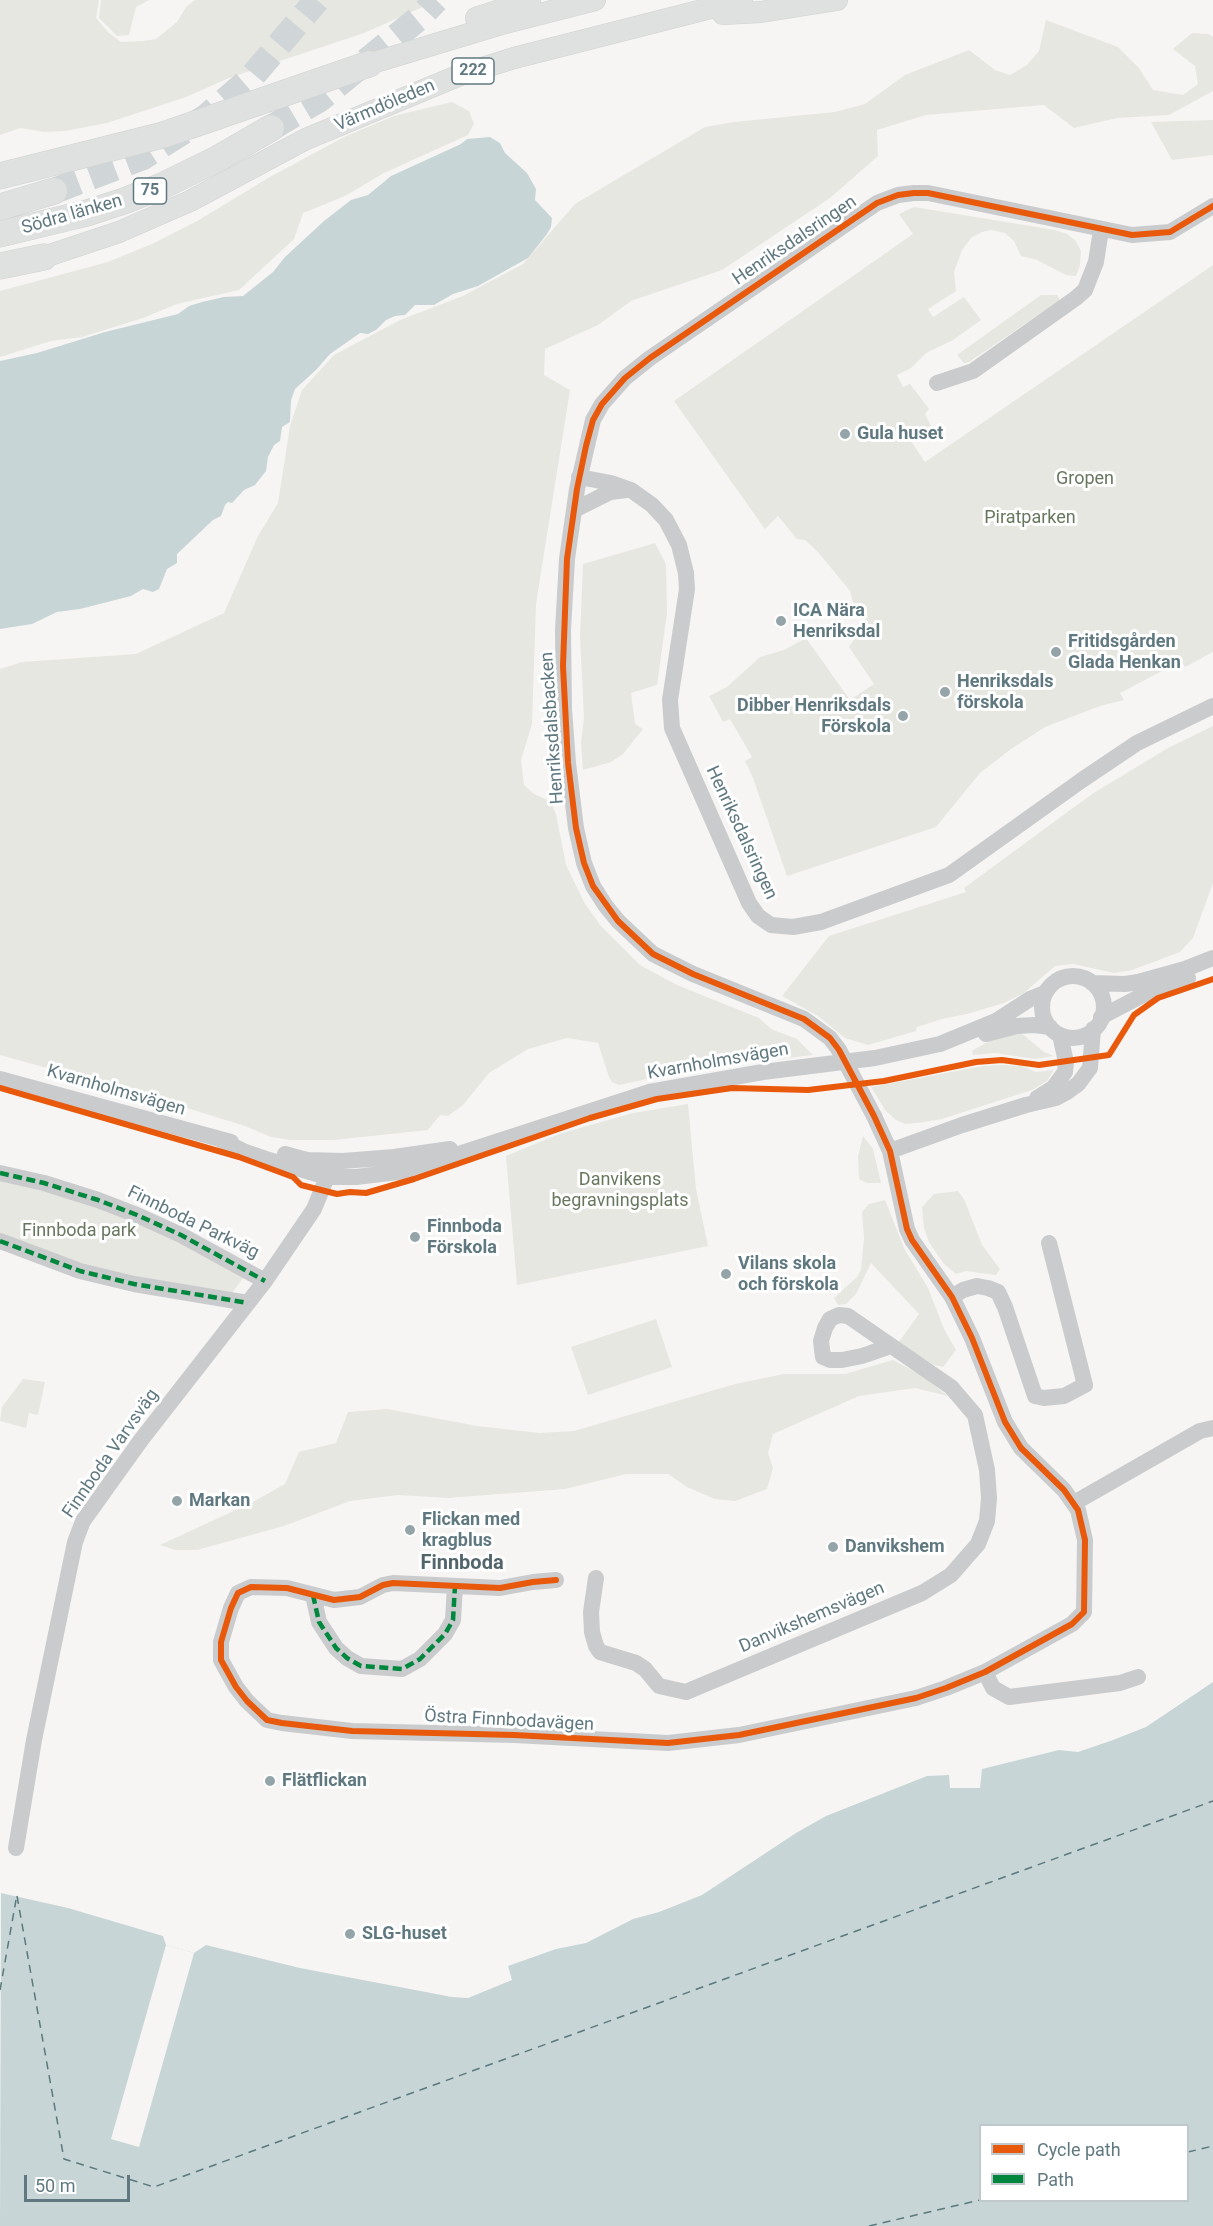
<!DOCTYPE html>
<meta charset="utf-8">
<style>
body{margin:0}
#map{position:relative;width:1213px;height:2226px;overflow:hidden;background:#f6f5f4;font-family:Roboto,sans-serif}
canvas{display:block}
.legend{position:absolute;left:979px;top:2124px;width:210px;height:78px;box-sizing:border-box;background:#fff;border:2px solid #bfc9cc;margin:0;padding:8px 10px;list-style:none;font-size:18px;color:#607980}
.legend li{display:flex;align-items:center;gap:12px;height:30px}
.legend b{width:30px;border:2px solid #bfc9cc}
.scale{position:absolute;left:24px;top:2175px;width:106px;height:27px;box-sizing:border-box;border:3px solid #607980;border-top:0;padding-left:8px;font-size:18px;line-height:21px;white-space:nowrap;color:#607980;-webkit-text-stroke:4px #fff;paint-order:stroke}
</style>
<div id="map">
<canvas width="1213" height="2226"></canvas>
<ul class="legend">
<li><b style="height:8px;background:#e8590c"></b>Cycle path</li>
<li><b style="height:8px;background:#00873e"></b>Path</li>
</ul>
<div class="scale">50 m</div>
</div>
<script>
const ctx = document.querySelector('canvas').getContext('2d');
ctx.lineJoin = 'round';
function paint(path, color) { ctx.fillStyle = color; ctx.fill(path, 'evenodd'); }
const poly = rows => new Path2D(rows.map(r => 'M' + r).join(''));
function stroke(path, color, width, dash) { ctx.strokeStyle = color; ctx.lineWidth = width; ctx.lineCap = dash ? 'butt' : 'round'; ctx.setLineDash(dash || []); ctx.stroke(path); }
function write(font, color, halo, rows, align = 'center') {
  ctx.font = font + ' Roboto,sans-serif'; ctx.lineWidth = 6; ctx.setLineDash([]); ctx.textBaseline = 'middle'; ctx.strokeStyle = halo; ctx.fillStyle = color; for (const [text, x, y, turn = 0] of rows) {
    ctx.save(); ctx.translate(x, y); ctx.rotate((+turn || 0) * Math.PI / 180); ctx.textAlign = isNaN(turn) ? turn : align; if (halo) ctx.strokeText(text, 0, 0); ctx.fillText(text, 0, 0); ctx.restore();
  }
}
paint(poly([
 [0,0,99,0,96,18,109,33,121,42,143,41,156,39,177,22,186,7,195,0,426,0,425,6,364,33,229,78,186,97,107,123,65,131,45,132,20,128,0,135],
 [101,0,149,0,136,7,129,35,117,36,99,18],
 [1046,20,1118,47,1139,68,1153,90,1183,95,1198,84,1195,66,1173,49,1192,33,1209,34,1213,37,1213,91,1169,115,1117,118,1074,128,1044,105,926,115,877,130,878,156,830,198,722,270,631,301,598,325,545,349,544,375,570,390,536,604,532,724,521,760,524,785,534,794,550,801,556,814,566,865,585,904,601,926,640,965,677,985,759,1018,771,1029,797,1039,813,1055,693,1069,619,1085,612,1082,609,1077,598,1043,567,1038,528,1049,489,1073,463,1105,448,1116,440,1115,428,1130,334,1140,290,1140,271,1137,245,1126,148,1096,0,1055,0,669,22,662,136,654,224,613,258,536,278,503,290,426,302,390,334,355,400,320,463,296,523,264,575,204,705,127,734,122,835,112,865,104,905,75,969,50,995,70,1010,75,1027,65,1039,51],
 [452,102,469,111,474,124,468,135,384,173,345,196,303,213,294,239,239,290,177,304,143,318,82,337,51,341,0,357,0,291,108,262,154,243,199,220,268,178,344,137,394,116],
 [1213,120,1213,155,1172,160,1151,122],
 [914,207,1055,230,1067,234,1076,241,1081,251,1080,265,1076,276,1066,275,1037,260,1021,256,1014,241,1005,233,991,230,982,232,971,238,962,250,954,272,956,291,928,309,933,317,964,297,981,320,953,340,926,353,911,368,897,375,903,387,910,384,929,409,925,414,931,426,911,441,925,462,1213,265,1213,652,1185,667,1181,661,1120,693,1124,700,1100,706,1045,727,1011,749,980,773,936,827,787,876,753,778,745,761,752,757,730,719,723,722,709,696,727,687,760,657,784,650,806,638,850,700,874,684,849,647,866,621,854,606,850,591,818,552,805,540,797,539,778,516,765,529,674,401,913,234,899,214],
 [1041,295,1057,295,1060,300,969,362,964,363,957,355],
 [655,543,666,564,667,613,657,685,631,693,635,724,643,729,623,754,611,762,583,770,581,742,584,718,580,636,583,564],
 [1213,726,1213,883,1193,938,1180,952,1132,970,1114,973,1073,964,1055,966,1024,993,1004,1003,967,1014,942,1019,917,1027,916,1031,868,1045,845,1038,818,1016,782,996,829,936,966,892,964,888,1092,794,1168,748],
 [1020,1032,1044,1052,1054,1056,1035,1059,995,1053,973,1055,972,1051,984,1044,1001,1036],
 [1002,1065,1022,1066,1036,1072,1054,1070,1047,1081,1032,1090,942,1119,917,1123,905,1124,896,1120,885,1110,871,1087,983,1066],
 [688,1104,696,1189,708,1246,517,1285,506,1156,559,1134,633,1113],
 [863,1136,873,1149,881,1183,867,1183,859,1179,858,1156],
 [0,1177,146,1223,244,1277,231,1294,135,1277,76,1262,0,1234],
 [958,1191,964,1199,982,1245,1000,1269,996,1275,966,1271,956,1274,943,1263,929,1242,924,1228,922,1207,934,1194],
 [885,1200,904,1248,928,1288,944,1329,956,1350,943,1367,934,1365,898,1343,919,1314,871,1263,856,1294,846,1304,838,1305,834,1298,857,1277,861,1270,864,1239,862,1212,869,1204],
 [656,1319,672,1367,588,1395,571,1347],
 [893,1360,921,1375,948,1396,915,1388,859,1396,773,1434,768,1453,773,1468,767,1489,735,1501,715,1499,687,1487,668,1474,626,1474,565,1489,448,1498,398,1495,350,1501,284,1526,197,1550,175,1550,160,1545,253,1502,285,1484,299,1452,336,1443,348,1412,387,1409,477,1426,540,1433,574,1431,735,1384,784,1374,845,1374],
 [23,1379,45,1382,38,1415,29,1413,26,1428,0,1421,2,1407]
]), '#e6e7e1');
paint(poly([
 [490,137,500,143,505,153,527,173,536,189,535,200,552,218,551,227,547,234,528,258,478,286,453,294,434,305,415,305,405,315,395,316,386,320,376,330,368,334,360,333,330,354,316,370,295,389,291,400,290,422,282,427,280,441,274,445,268,457,266,471,255,485,244,490,232,503,228,502,225,505,221,516,213,520,177,554,177,563,167,569,159,589,153,592,143,589,131,596,80,609,57,612,32,624,0,629,0,361,37,353,105,332,178,314,189,306,202,302,224,297,243,296,273,272,285,257,324,221,351,200,368,195,391,176,461,144,467,139],
 [1213,1682,1213,2226,0,2226,1,1893,68,1908,163,1936,166,1945,194,1953,206,1945,300,1968,452,1997,468,1998,512,1980,508,1966,556,1949,586,1943,633,1919,659,1912,702,1895,796,1833,826,1816,927,1776,949,1775,950,1788,980,1788,982,1769,1059,1750,1078,1752,1113,1740,1146,1727],
 [980,2126,1188,2126,1188,2200,980,2200]
]), '#c8d5d6');
paint(poly([
 [166,1945,194,1953,139,2147,111,2139]
]), '#f6f5f4');
stroke(poly([
 [17,1896,64,2159,154,2187,1213,1801],
 [0,1990,16,1900],
 [1188,2152,1213,2146],
 [869,2226,980,2200]
]), '#5a797c', 1.5, [8, 6]);
stroke(poly([
 [271,128,320,99,419,18,436,0],
 [54,191,143,157,206,117,250,79,317,0]
]), '#d0d6d7', 26, [26, 13]);
const major = poly([
 [723,14,761,12,837,0],
 [476,18,530,0],
 [369,64,505,23,595,0],
 [44,257,119,232,190,201,306,139,460,75,514,58,742,0]
]);
const highway = poly([
 [0,176,163,135,369,64],
 [0,207,54,191],
 [0,234,87,213,124,201,162,186,219,158,271,128],
 [0,266,44,257]
]);
stroke(major, '#d1d2d2', 22);
stroke(highway, '#d1d2d2', 27);
stroke(poly([
 [937,383,973,371,1076,298,1085,290,1096,262,1101,230],
 [579,477,611,483,631,490,652,505,666,520,679,545,686,573,687,589,670,700,672,728,749,903,758,916,771,925,793,927,821,922,949,875,1082,780,1137,743,1213,706],
 [574,510,610,492,627,490],
 '1042 1007a31 31 0 1 1 62 0a31 31 0 1 1-62 0Z',
 [1092,983,1125,984,1138,982,1185,969,1213,958],
 [1101,1017,1141,996,1188,978],
 [986,1034,1017,1026,1034,1025,1050,1027],
 [839,1050,830,1038,804,1019,693,974,653,954,618,921,605,905,593,886,584,863,576,828,568,763,564,709,563,630,567,559,577,489,593,420,602,404,625,378,650,358,877,203,898,195,914,193,928,193,1132,235,1170,232,1213,206],
 [0,1079,231,1142],
 [1037,1098,1053,1088,1065,1072,1066,1062,1060,1035],
 [221,1140,243,1151,269,1160,327,1177,356,1177,406,1171,649,1092,763,1072,875,1058,940,1044,996,1021,1030,999,1045,993],
 [890,1151,962,1125,1026,1105,1056,1098,1067,1092,1078,1084,1090,1068,1093,1029],
 [285,1154,307,1160,343,1161,394,1157,450,1149],
 [0,1173,44,1183,98,1200,137,1215,181,1235,265,1281],
 [0,1241,80,1271,134,1284,248,1303],
 [952,1297,963,1290,977,1286,988,1288,998,1292,1005,1307,1035,1396,1044,1398,1064,1396,1085,1385,1049,1243],
 [1074,1503,1200,1431,1213,1428],
 [596,1578,591,1612,592,1632,596,1646,600,1652,636,1663,645,1669,659,1686,686,1692,922,1593,951,1575,978,1544,987,1521,989,1498,987,1470,975,1415,951,1387,848,1316,839,1315,830,1319,825,1328,821,1341,823,1357,830,1360,842,1360,862,1356,891,1346],
 [556,1580,533,1582,500,1588,393,1583,383,1585,360,1597,334,1600,287,1588,251,1587,238,1593,231,1608,221,1642,221,1660,236,1687,247,1701,267,1720,282,1723,352,1731,514,1735,668,1743,739,1735,916,1698,946,1688,985,1672,1072,1624,1084,1612,1085,1540,1078,1510,1064,1490,1021,1448,1005,1422,972,1338,952,1297,912,1240,907,1229,890,1151,874,1116],
 [313,1595,319,1622,336,1648,347,1658,361,1666,402,1669,420,1659,445,1634,453,1620,455,1586],
 [985,1672,993,1688,1009,1697,1120,1683,1138,1677],
 [16,1848,34,1740,75,1542,83,1521,141,1440,265,1281,314,1209,327,1177,330,1161]
]), '#cacbcc', 16);
stroke(major, '#dfe0e0', 21);
stroke(highway, '#dfe0e0', 26);
stroke(poly([
 [839,1050,874,1116]
]), '#cacbcc', 16);
stroke(poly([
 [0,1173,44,1183,98,1200,137,1215,181,1235,265,1281],
 [0,1241,80,1271,134,1284,248,1303],
 [313,1595,319,1622,336,1648,347,1658,361,1666,402,1669,420,1659,445,1634,453,1620,455,1586]
]), '#00873e', 4.5, [9, 4.5]);
stroke(poly([
 [0,1088,239,1157,293,1177,301,1185,337,1194,350,1192,366,1193,414,1179,590,1118,657,1099,732,1088,808,1090,884,1081,976,1062,1002,1060,1039,1065,1109,1055,1134,1015,1158,998,1213,979],
 [556,1580,533,1582,500,1588,393,1583,383,1585,360,1597,334,1600,287,1588,251,1587,238,1593,231,1608,221,1642,221,1660,236,1687,247,1701,267,1720,282,1723,352,1731,514,1735,668,1743,739,1735,916,1698,946,1688,985,1672,1072,1624,1084,1612,1085,1540,1078,1510,1064,1490,1021,1448,1005,1422,972,1338,952,1297,912,1240,907,1229,890,1151,874,1116,839,1050,830,1038,804,1019,693,974,653,954,618,921,593,886,584,863,576,828,568,763,563,666,567,559,577,489,586,446,593,420,602,404,625,378,650,358,877,203,898,195,914,193,928,193,1132,235,1170,232,1213,206]
]), '#e8590c', 6);
for (const [x, y, r, color] of [
 [845,434,6,"#94a4a9"],
 [781,621,6,"#94a4a9"],
 [1056,652,6,"#94a4a9"],
 [945,692,6,"#94a4a9"],
 [903,716,6,"#94a4a9"],
 [415,1237,6,"#94a4a9"],
 [726,1274,6,"#94a4a9"],
 [177,1501,6,"#94a4a9"],
 [410,1530,6,"#94a4a9"],
 [833,1547,6,"#94a4a9"],
 [270,1781,6,"#94a4a9"],
 [350,1934,6,"#94a4a9"]
]) { const dot = new Path2D(); dot.arc(x, y, r, 0, 2 * Math.PI); ctx.fillStyle = color; ctx.fill(dot); stroke(dot, '#fff', 2); }
for (const [x, y, w] of [
 [473,71,42],
 [150,191,33]
]) { const box = new Path2D(); box.roundRect(x - w / 2, y - 13, w, 26, 4.5); ctx.fillStyle = '#fff'; ctx.fill(box); stroke(box, '#607980', 1.5); }
write('bold 16px', '#607980', null, [
 ["222",473,71],
 ["75",150,191]
]);
write('18px', '#607980', '#fff', [
 ["Värmdöleden",385,106,-23],
 ["Södra länken",72,215,-16],
 ["Henriksdalsringen",795,241,-34],
 ["Henriksdalsbacken",553,728,-94],
 ["Henriksdalsringen",741,833,65],
 ["Kvarnholmsvägen",718,1062,-10],
 ["Kvarnholmsvägen",116,1091,16],
 ["Finnboda Parkväg",193,1223,26],
 ["Finnboda Varvsväg",111,1454,-55],
 ["Danvikshemsvägen",812,1618,-23],
 ["Östra Finnbodavägen",509,1721,3]
]);
write('bold 18px', '#607980', '#fff', [
 ["Gula huset",857,434],
 ["ICA Nära",793,611],
 ["Henriksdal",793,632],
 ["Fritidsgården",1068,642],
 ["Glada Henkan",1068,663],
 ["Henriksdals",957,682],
 ["förskola",957,703],
 ["Dibber Henriksdals",891,706,"right"],
 ["Förskola",891,727,"right"],
 ["Finnboda",427,1227],
 ["Förskola",427,1248],
 ["Vilans skola",738,1264],
 ["och förskola",738,1285],
 ["Markan",189,1501],
 ["Flickan med",422,1520],
 ["kragblus",422,1541],
 ["Danvikshem",845,1547],
 ["Flätflickan",282,1781],
 ["SLG-huset",362,1934]
], 'left');
write('18px', '#68785f', '#fff', [
 ["Gropen",1085,479],
 ["Piratparken",1030,518],
 ["Danvikens",620,1180],
 ["begravningsplats",620,1201],
 ["Finnboda park",79,1231]
]);
write('bold 20px', '#52656b', '#fff', [
 ["Finnboda",462,1564]
]);
</script>
